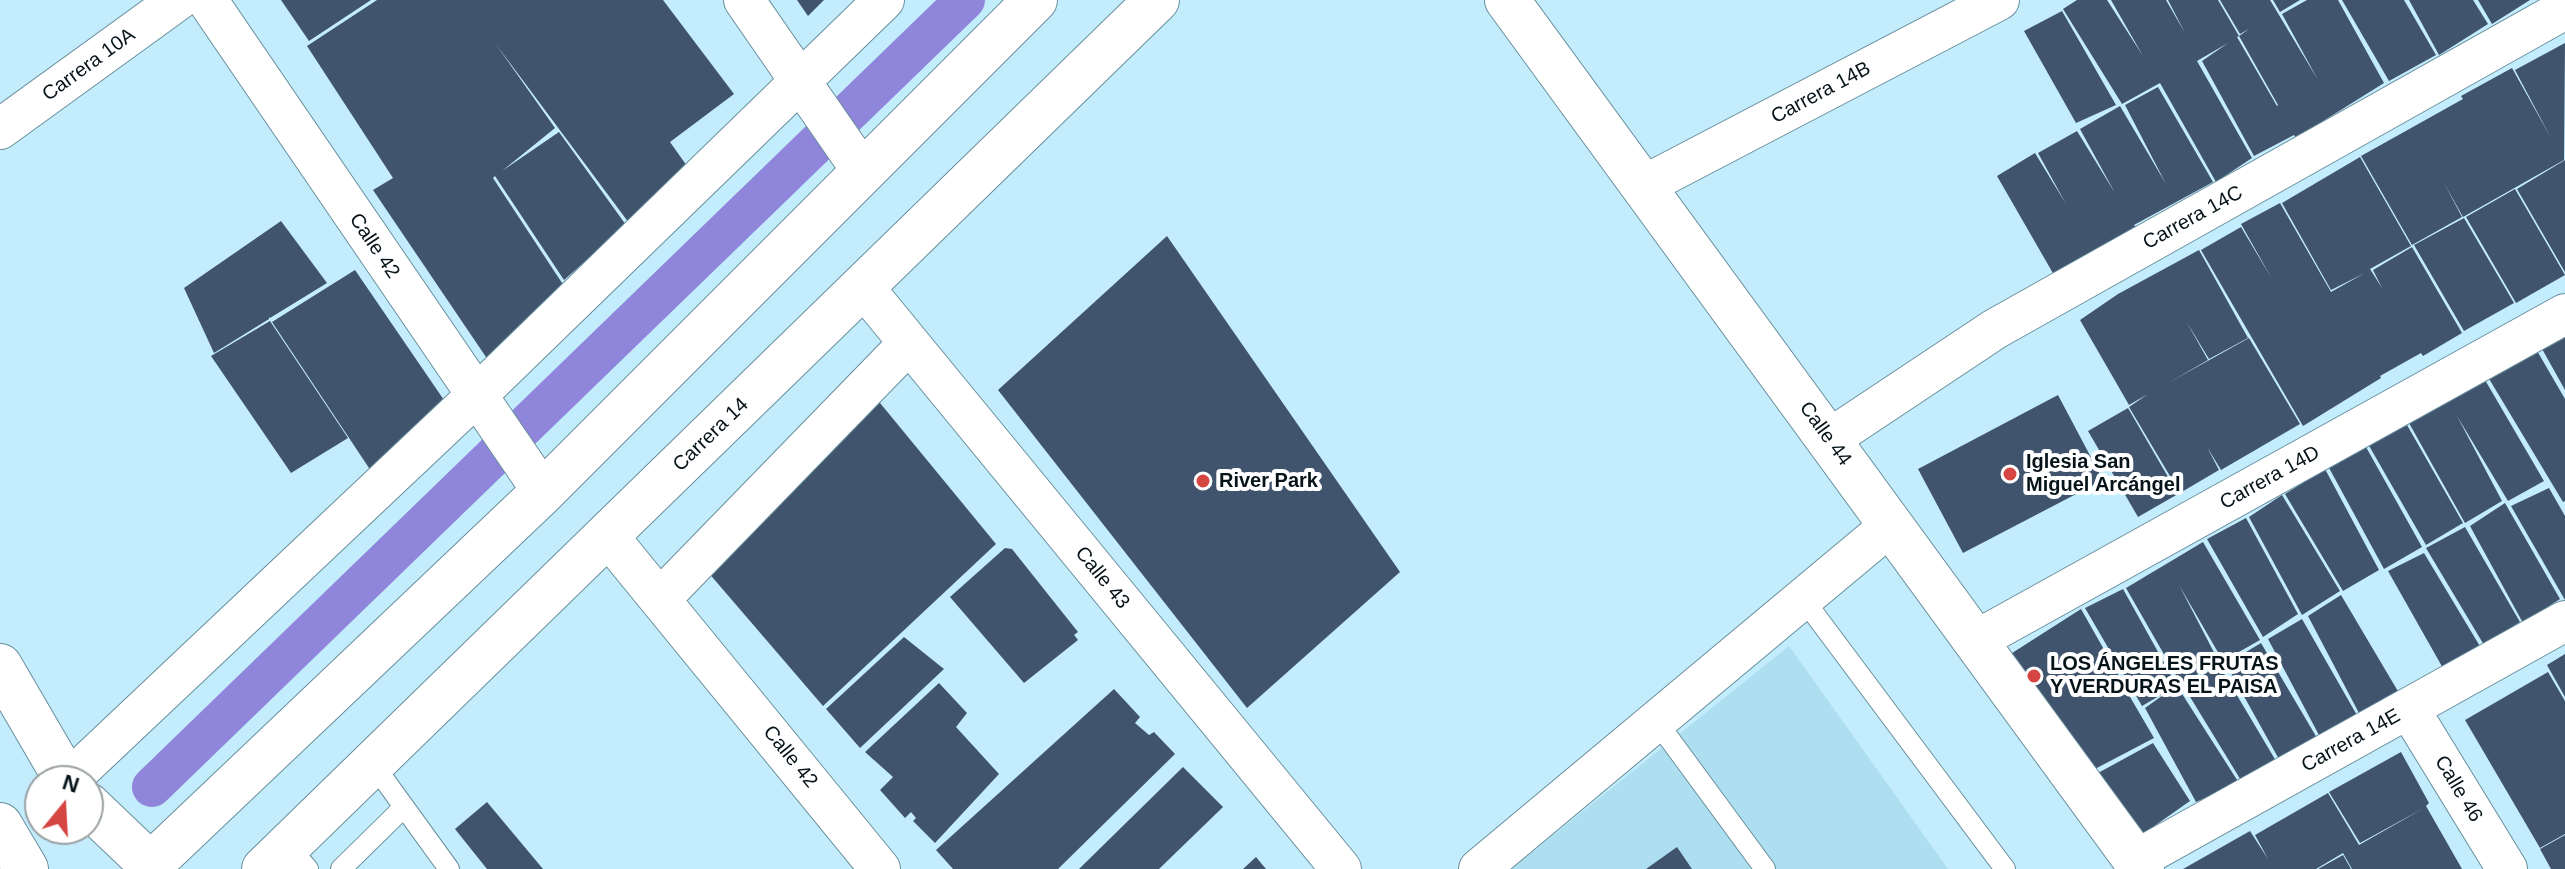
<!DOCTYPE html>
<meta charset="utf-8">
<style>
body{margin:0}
#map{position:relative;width:2565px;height:869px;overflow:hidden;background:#c3ecfc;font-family:Helvetica,sans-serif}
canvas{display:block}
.north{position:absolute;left:24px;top:765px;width:80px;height:80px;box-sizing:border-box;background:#fff;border:2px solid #9ba1a3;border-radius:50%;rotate:18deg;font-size:22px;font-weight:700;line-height:32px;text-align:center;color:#06141a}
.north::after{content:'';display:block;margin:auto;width:28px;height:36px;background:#d54643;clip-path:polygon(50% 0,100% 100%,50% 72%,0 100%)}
</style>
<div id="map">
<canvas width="2565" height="869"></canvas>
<div class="north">N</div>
</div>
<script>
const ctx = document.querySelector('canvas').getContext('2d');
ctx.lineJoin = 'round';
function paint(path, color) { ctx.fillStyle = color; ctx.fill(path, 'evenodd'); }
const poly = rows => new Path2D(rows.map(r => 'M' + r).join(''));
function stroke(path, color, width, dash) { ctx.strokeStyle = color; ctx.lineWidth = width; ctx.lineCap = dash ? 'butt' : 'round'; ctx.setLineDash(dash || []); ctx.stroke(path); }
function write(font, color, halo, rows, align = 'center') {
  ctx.font = font + ' Helvetica,sans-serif'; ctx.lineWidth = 8; ctx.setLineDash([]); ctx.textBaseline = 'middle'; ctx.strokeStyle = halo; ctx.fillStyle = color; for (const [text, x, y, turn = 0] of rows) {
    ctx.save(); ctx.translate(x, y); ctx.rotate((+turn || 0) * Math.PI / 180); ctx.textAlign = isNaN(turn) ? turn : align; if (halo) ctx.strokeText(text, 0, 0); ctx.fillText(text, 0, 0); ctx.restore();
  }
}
paint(poly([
 [1789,646,1948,869,1511,869]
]), '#aedff1');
stroke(poly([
 [152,787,965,0]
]), '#8f85da', 40);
paint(poly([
 [281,0,371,0,309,41],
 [377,0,663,0,734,94,670,142,687,166,629,223,495,43,555,128,502,171,559,132,626,225,564,280,495,176,493,178,564,286,488,360,373,190,393,178,307,46],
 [797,0,824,0,808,16],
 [2077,0,2107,0,2143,56,2111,0,2166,0,2185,33,2168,0,2218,0,2239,36,2249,29,2240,34,2220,0,2270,0,2318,80,2282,14,2307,0,2338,0,2384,83,2296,138,2294,135,2254,156,2202,61,2228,43,2197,61,2252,158,2216,182,2160,83,2122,104,2063,9],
 [2239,36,2278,105,2277,106,2237,37],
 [2273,0,2300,0,2280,12],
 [2342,0,2404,0,2436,55,2389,81],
 [2409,0,2473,0,2488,24,2439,55],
 [2478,0,2530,0,2492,24],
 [2062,11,2116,105,2076,123,2024,31],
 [2565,43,2564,160,2463,217,2444,183,2462,217,2412,245,2361,156,2463,99,2461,96,2512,68,2551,138,2515,70],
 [2158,87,2213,182,2134,225,2136,227,2094,250,2054,275,1997,176,2035,153,2066,204,2038,153,2077,131,2115,193,2080,129,2120,106,2166,184,2125,105],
 [2360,157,2411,246,2370,269,2382,288,2373,270,2412,247,2462,333,2423,356,2421,353,2380,376,2381,378,2303,426,2201,250,2241,227,2272,279,2241,224,2280,203,2331,292,2365,273,2331,290,2282,203],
 [2565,160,2565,272,2517,189],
 [2515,189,2565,275,2516,303,2466,217],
 [2464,218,2514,303,2464,331,2414,245],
 [281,221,327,283,270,318,269,317,269,319,214,353,184,288],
 [1167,236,1400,572,1247,708,998,390],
 [2199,250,2248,338,2209,359,2186,321,2208,360,2168,383,2249,338,2300,424,2221,470,2207,447,2219,470,2180,493,2129,407,2148,394,2129,405,2080,320,2118,294],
 [355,270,446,403,373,474,272,322],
 [270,321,348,438,291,473,211,356],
 [2565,333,2565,390,2541,347],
 [2536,349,2565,399,2565,501,2563,502,2488,377],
 [2485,380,2544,481,2508,501,2457,416,2502,501,2465,523,2409,423],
 [871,392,996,544,823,706,701,564],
 [2058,395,2103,480,1963,553,1918,469],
 [2128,408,2178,494,2138,517,2088,431],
 [2407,425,2463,523,2426,545,2368,444],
 [2366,447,2422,547,2384,569,2328,466],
 [2325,469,2379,570,2343,591,2285,494],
 [2549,488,2565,516,2565,600,2511,506],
 [2282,495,2340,591,2302,615,2249,517],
 [2505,503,2560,599,2523,623,2470,526],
 [2246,518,2298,614,2263,637,2207,539],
 [2465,527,2520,622,2484,645,2426,548],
 [2203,542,2260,640,2223,661,2179,585,2219,662,2181,684,2126,588],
 [1005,548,1012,549,1078,632,1074,635,1078,640,1024,683,950,597],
 [2424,553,2481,648,2444,670,2388,571],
 [2123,589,2177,686,2239,783,2196,802,2145,708,2173,688,2142,706,2085,608],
 [2341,595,2399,693,2360,715,2308,616],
 [2081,609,2119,676,2078,697,2119,678,2154,738,2093,770,2009,655],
 [2302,619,2358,717,2320,737,2268,639],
 [904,637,944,669,860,748,826,709],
 [2261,643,2317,738,2280,761,2226,664],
 [2565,654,2565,697,2547,665],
 [2219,665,2276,761,2242,782,2184,687],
 [2548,672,2565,701,2565,834,2540,848,2465,720],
 [939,683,967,713,956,727,999,774,935,843,913,821,916,818,911,812,905,818,880,790,893,777,865,752],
 [1114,689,1140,717,1135,723,1149,735,1154,732,1175,754,1058,869,953,869,936,850],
 [2153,743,2190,801,2140,836,2098,773],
 [2401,752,2429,803,2426,806,2462,869,2352,869,2343,853,2316,869,2183,869,2250,831,2268,859,2255,835,2328,793,2359,845,2424,808,2360,843,2329,792],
 [1183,767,1223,807,1159,869,1079,869],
 [487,802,543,869,487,869,455,829],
 [2565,835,2565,869,2551,869,2540,849],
 [1677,847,1692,869,1646,869],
 [2343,855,2351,869,2318,869],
 [1256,857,1266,869,1243,869]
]), '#41546d');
const service = poly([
 [1804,600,2005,869],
 [1657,722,1765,869],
 [369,767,386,782,449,869],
 [288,846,308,869],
 [341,869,404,807]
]);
const minor = poly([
 [207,0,543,492],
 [744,0,863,172],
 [0,129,178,0],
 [1643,186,1999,0],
 [864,288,1341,869],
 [1828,440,1995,329,2565,9],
 [607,535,880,869],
 [661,598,909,343],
 [1975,641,2565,314],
 [2409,709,2507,869],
 [68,781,476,396,884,0],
 [2136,860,2565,621],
 [1479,869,1891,525]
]);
const tertiary = poly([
 [1507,0,2142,869]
]);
const primary = poly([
 [0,666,67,781],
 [88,805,155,869],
 [0,825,26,869],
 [146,869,543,492,1035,0],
 [264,869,1157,0]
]);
stroke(service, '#688f9d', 22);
stroke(minor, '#688f9d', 42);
stroke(tertiary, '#688f9d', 46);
stroke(primary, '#688f9d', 46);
stroke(service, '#fff', 20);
stroke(minor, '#fff', 40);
stroke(tertiary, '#fff', 44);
stroke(primary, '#fff', 44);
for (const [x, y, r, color] of [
 [2010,474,8,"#d54643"],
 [1203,481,8,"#d54643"],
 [2034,676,8,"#d54643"]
]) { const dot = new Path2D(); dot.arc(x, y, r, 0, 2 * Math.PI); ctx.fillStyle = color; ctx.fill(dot); stroke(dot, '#fff', 3); }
write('20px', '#06141a', '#fff', [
 ["Carrera 10A",89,65,-36],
 ["Carrera 14B",1821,93,-28],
 ["Carrera 14C",2193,218,-29],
 ["Calle 42",374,246,56],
 ["Calle 44",1825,434,54],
 ["Carrera 14",711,435,-44],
 ["Carrera 14D",2270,478,-29],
 ["Calle 43",1102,578,51],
 ["Carrera 14E",2351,741,-29],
 ["Calle 42",790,757,51],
 ["Calle 46",2458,789,59]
]);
write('bold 20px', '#06141a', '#fff', [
 ["Iglesia San",2026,462],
 ["Miguel Arcángel",2026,485],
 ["River Park",1219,481],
 ["LOS ÁNGELES FRUTAS",2050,664],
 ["Y VERDURAS EL PAISA",2050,687]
], 'left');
</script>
